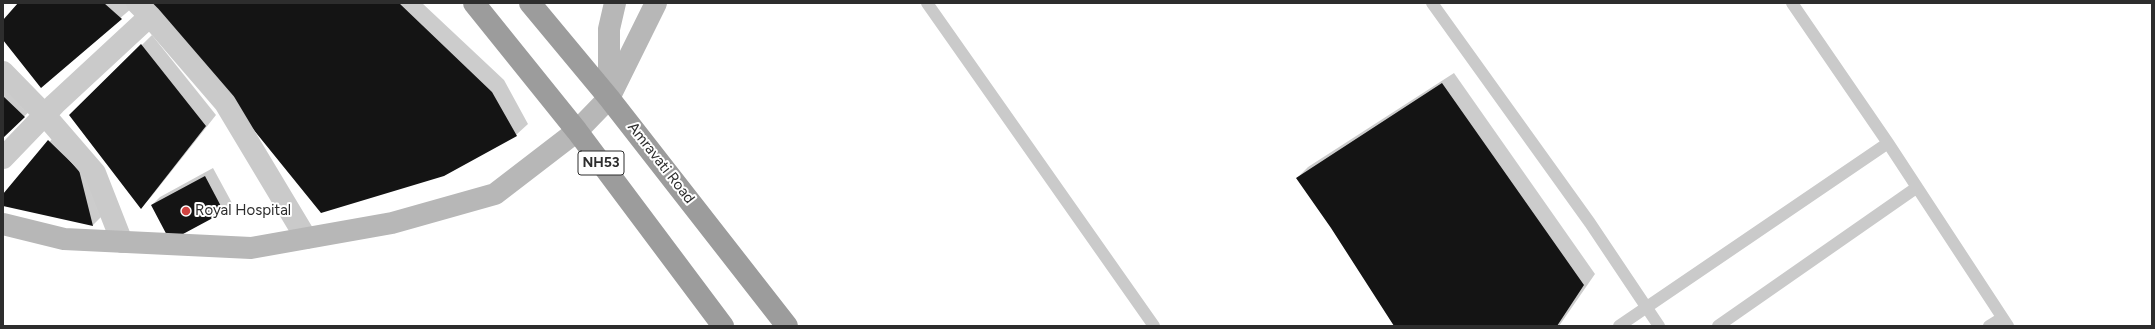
<!DOCTYPE html>
<style>
body{margin:0}
#map{position:relative;width:2155px;height:329px;overflow:hidden;background:#fff;font-family:Figtree,sans-serif}
canvas{display:block}
.frame{position:absolute;inset:0;border:4px solid #2d2d2d;pointer-events:none}
</style>
<div id="map">
<canvas width="2155" height="329"></canvas>
<div class="frame"></div>
</div>
<script>
const ctx = document.querySelector('canvas').getContext('2d');
ctx.lineJoin = 'round';
function paint(path, color) { ctx.fillStyle = color; ctx.fill(path, 'evenodd'); }
const poly = rows => new Path2D(rows.map(r => 'M' + r).join(''));
function stroke(path, color, width, dash) { ctx.strokeStyle = color; ctx.lineWidth = width; ctx.lineCap = dash ? 'butt' : 'round'; ctx.setLineDash(dash || []); ctx.stroke(path); }
function write(font, color, halo, rows, align = 'center') {
  ctx.font = font + ' Figtree,sans-serif'; ctx.lineWidth = 4; ctx.setLineDash([]); ctx.textBaseline = 'middle'; ctx.strokeStyle = halo; ctx.fillStyle = color; for (const [text, x, y, turn = 0] of rows) {
    ctx.save(); ctx.translate(x, y); ctx.rotate((+turn || 0) * Math.PI / 180); ctx.textAlign = isNaN(turn) ? turn : align; if (halo) ctx.strokeText(text, 0, 0); ctx.fillText(text, 0, 0); ctx.restore();
  }
}
paint(poly([
 [19,3,126,3,132,8,41,86,3,39,3,22],
 [152,3,422,3,504,80,528,124,516,135,444,175],
 [152,35,216,115,151,197,141,208,71,115],
 [1454,73,1595,274,1559,326,1395,326,1332,227,1297,178,1308,167],
 [3,76,35,106,3,137],
 [59,131,89,160,103,215,93,225,3,205,3,195],
 [213,168,232,203,224,211,171,240,152,205,160,197]
]), '#0003');
paint(poly([
 [18,3,104,3,122,19,41,88,3,40,3,20],
 [151,3,399,3,492,92,517,136,444,176,321,213],
 [141,44,206,126,141,209,69,115],
 [1442,83,1584,285,1557,326,1394,326,1331,228,1296,178],
 [3,96,25,117,3,138],
 [48,140,79,170,93,226,3,206,3,194],
 [205,176,224,212,170,241,151,205]
]), '#141414');
stroke(poly([
 [927,3,1154,326],
 [1432,3,1590,223,1659,326],
 [1792,3,1888,143,2008,326],
 [1619,326,1888,143],
 [1718,326,1916,188],
 [1989,326,2002,318]
]), '#cacaca', 12);
stroke(poly([
 [150,16,225,103,306,238],
 [3,72,44,114,95,173,122,242],
 [3,158,55,104,150,16,137,3]
]), '#cacaca', 22);
stroke(poly([
 [609,95,609,29,615,3],
 [3,224,64,239,251,248,392,223,495,194,577,131,609,98,656,3]
]), '#b7b7b7', 22);
stroke(poly([
 [474,3,577,131,723,326],
 [530,3,609,98,787,326]
]), '#9c9c9c', 22);
for (const [x, y, r, color] of [
 [186,211,5,"#d14442"]
]) { const dot = new Path2D(); dot.arc(x, y, r, 0, 2 * Math.PI); ctx.fillStyle = color; ctx.fill(dot); stroke(dot, '#fff', 1.5); }
for (const [x, y, w] of [
 [601,163,46]
]) { const box = new Path2D(); box.roundRect(x - w / 2, y - 12, w, 24, 3); ctx.fillStyle = '#fff'; ctx.fill(box); stroke(box, '#2d2d2d', 1); }
write('bold 14px', '#2d2d2d', null, [
 ["NH53",601,163]
]);
write('15px', '#2d2d2d', '#fff', [
 ["Amravati Road",661,163,52]
]);
write('15px', '#2d2d2d', '#fff', [
 ["Royal Hospital",195,211]
], 'left');
</script>
